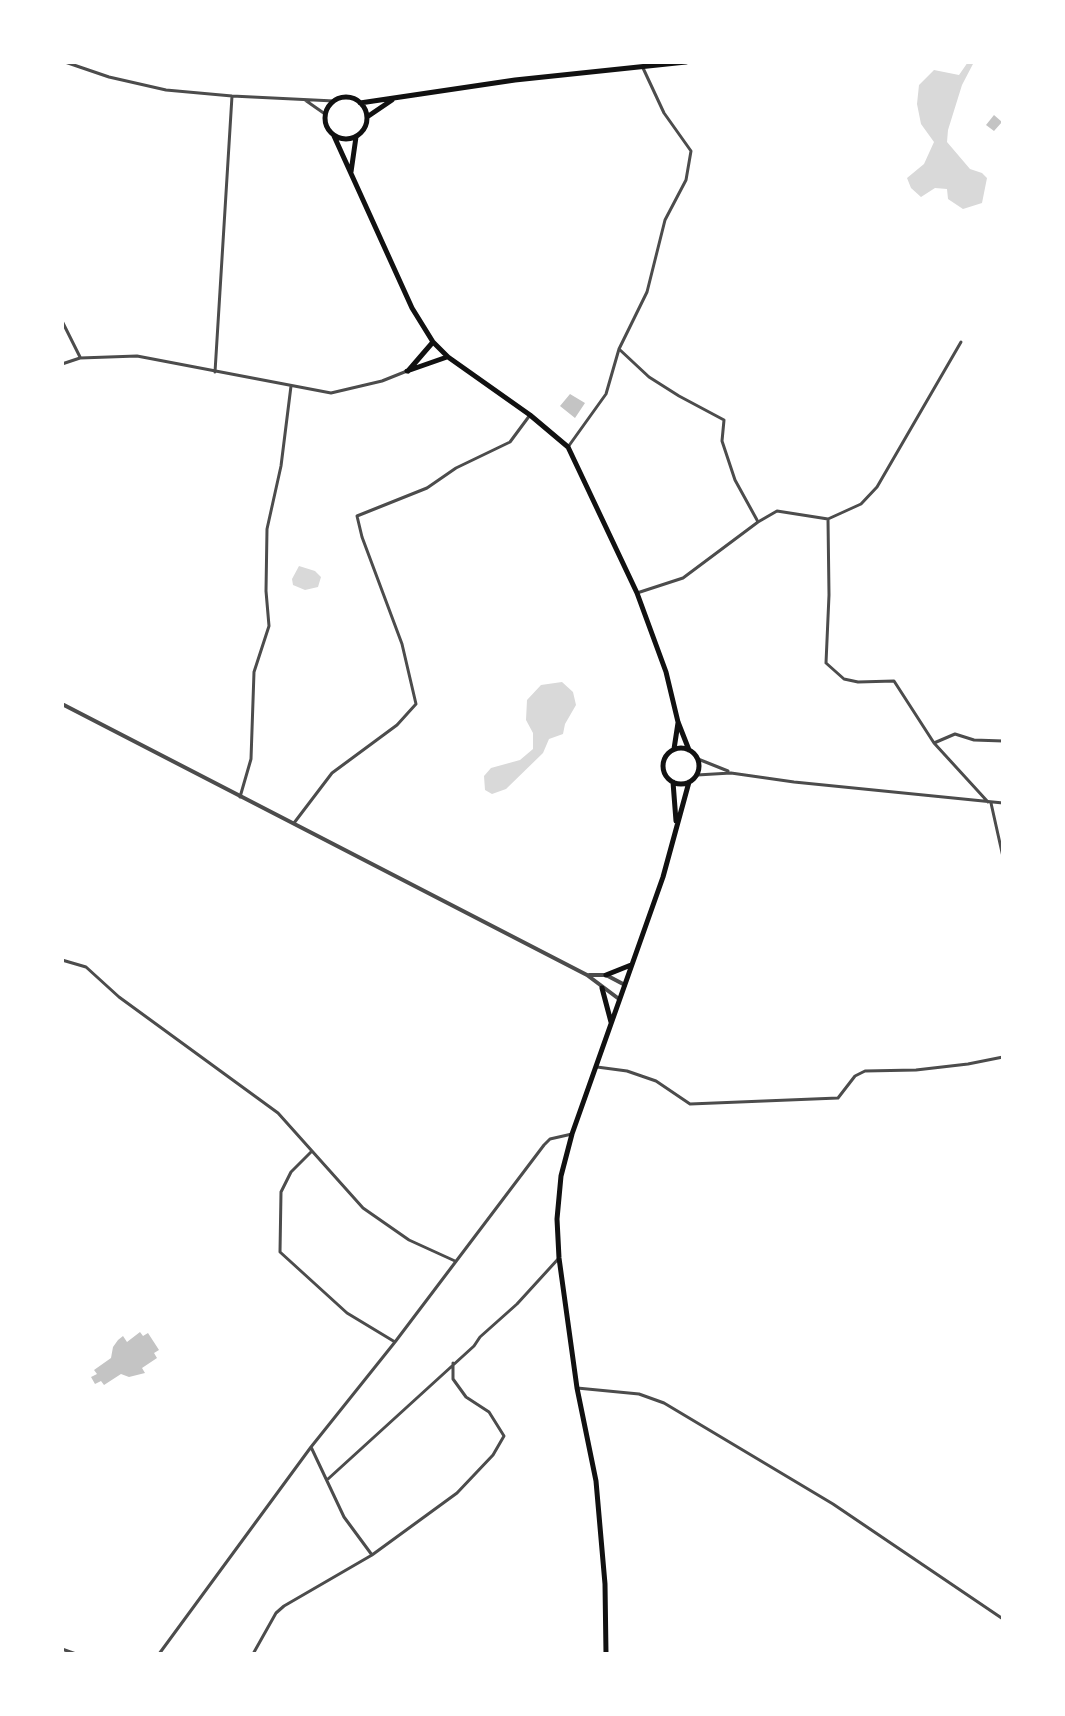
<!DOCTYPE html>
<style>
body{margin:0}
#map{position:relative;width:1065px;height:1716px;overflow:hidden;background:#fff;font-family:Signika,sans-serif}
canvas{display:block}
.frame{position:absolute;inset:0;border:64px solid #fff;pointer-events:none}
</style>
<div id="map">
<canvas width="1065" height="1716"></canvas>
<div class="frame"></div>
</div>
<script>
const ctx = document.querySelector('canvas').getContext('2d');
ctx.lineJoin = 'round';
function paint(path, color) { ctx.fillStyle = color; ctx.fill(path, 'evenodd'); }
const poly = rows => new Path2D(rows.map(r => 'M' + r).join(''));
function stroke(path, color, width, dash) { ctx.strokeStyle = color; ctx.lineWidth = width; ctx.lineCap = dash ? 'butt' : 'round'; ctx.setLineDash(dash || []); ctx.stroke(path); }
paint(poly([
 [968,62,974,62,962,85,948,130,947,142,970,169,982,173,987,178,982,203,963,209,948,199,947,189,935,188,921,197,911,188,907,178,924,164,934,142,921,124,917,104,919,85,934,70,959,75],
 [299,566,315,571,321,577,318,587,305,590,293,585,292,579],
 [562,682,573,692,576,705,565,724,563,734,549,739,543,753,506,789,492,794,485,790,484,776,491,768,520,760,533,749,533,733,526,720,527,700,541,685]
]), '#d9d9d9');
paint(poly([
 [994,115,1002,122,994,131,986,125],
 [570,394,585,403,575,418,560,406],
 [140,1332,143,1336,148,1333,159,1350,154,1353,157,1358,142,1368,145,1373,129,1377,121,1374,104,1385,101,1381,95,1384,91,1377,97,1374,94,1370,111,1358,113,1347,118,1340,123,1336,127,1342]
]), '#c4c4c4');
stroke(poly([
 [65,62,109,77,166,90,232,96,334,101],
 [305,100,325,114],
 [62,321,80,357],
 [619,349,649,377,679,396,724,420,722,441,735,480,757,520],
 [62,364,80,358,137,356,331,393,382,381,407,371],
 [215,372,232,96],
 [568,447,606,394,619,349,647,292,665,220,686,180,691,151,664,113,643,68],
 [828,519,861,504,877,487,961,342],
 [637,593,683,578,758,522,777,511,828,519,829,595,826,663,844,679,858,682,894,681,934,743,988,802],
 [934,743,955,734,974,740,1003,741],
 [698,759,728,771],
 [697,775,731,773,794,782,1003,803],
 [240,797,251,759,254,672,269,626,266,591,267,529,281,466,291,386],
 [991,803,1003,857],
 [294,823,332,773,397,725,416,704,402,644,362,537,357,516,427,488,456,468,510,442,530,415],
 [62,960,86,967,119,997,278,1113,363,1208,409,1240,455,1261],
 [597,1067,627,1071,656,1081,690,1104,838,1098,855,1076,865,1071,916,1070,968,1064,1003,1057],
 [312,1151,291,1172,281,1192,280,1252,347,1313,395,1342],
 [577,1388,639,1394,664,1403,833,1504,1003,1619],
 [311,1447,344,1517,372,1555],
 [328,1479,474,1346,480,1337,517,1304,559,1258],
 [62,1649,76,1654],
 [159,1654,311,1447,395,1342,544,1145,550,1139,572,1134],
 [253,1654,276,1613,284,1606,372,1555,457,1493,493,1455,504,1436,489,1412,466,1397,453,1379,453,1363]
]), '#4c4c4c', 3);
stroke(poly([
 [62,704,587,975,619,999],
 [589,975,606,975,625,985]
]), '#4c4c4c', 4);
stroke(poly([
 '325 118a21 21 0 1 1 42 0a21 21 0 1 1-42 0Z',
 [360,103,515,80,686,62],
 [367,117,392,100],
 [334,136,412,308,433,342,448,357,530,415,568,447,637,593,666,672,678,722,689,750],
 [351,172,356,137],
 [407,371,447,357],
 [408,371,433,342],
 '663 766a18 18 0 1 1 36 0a18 18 0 1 1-36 0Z',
 [674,749,678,723],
 [673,782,676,821],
 [606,975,631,965],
 [602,988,611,1022],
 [606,1654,605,1584,596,1481,577,1388,559,1258,557,1219,561,1176,572,1134,663,877,689,782]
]), '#111', 5);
</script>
